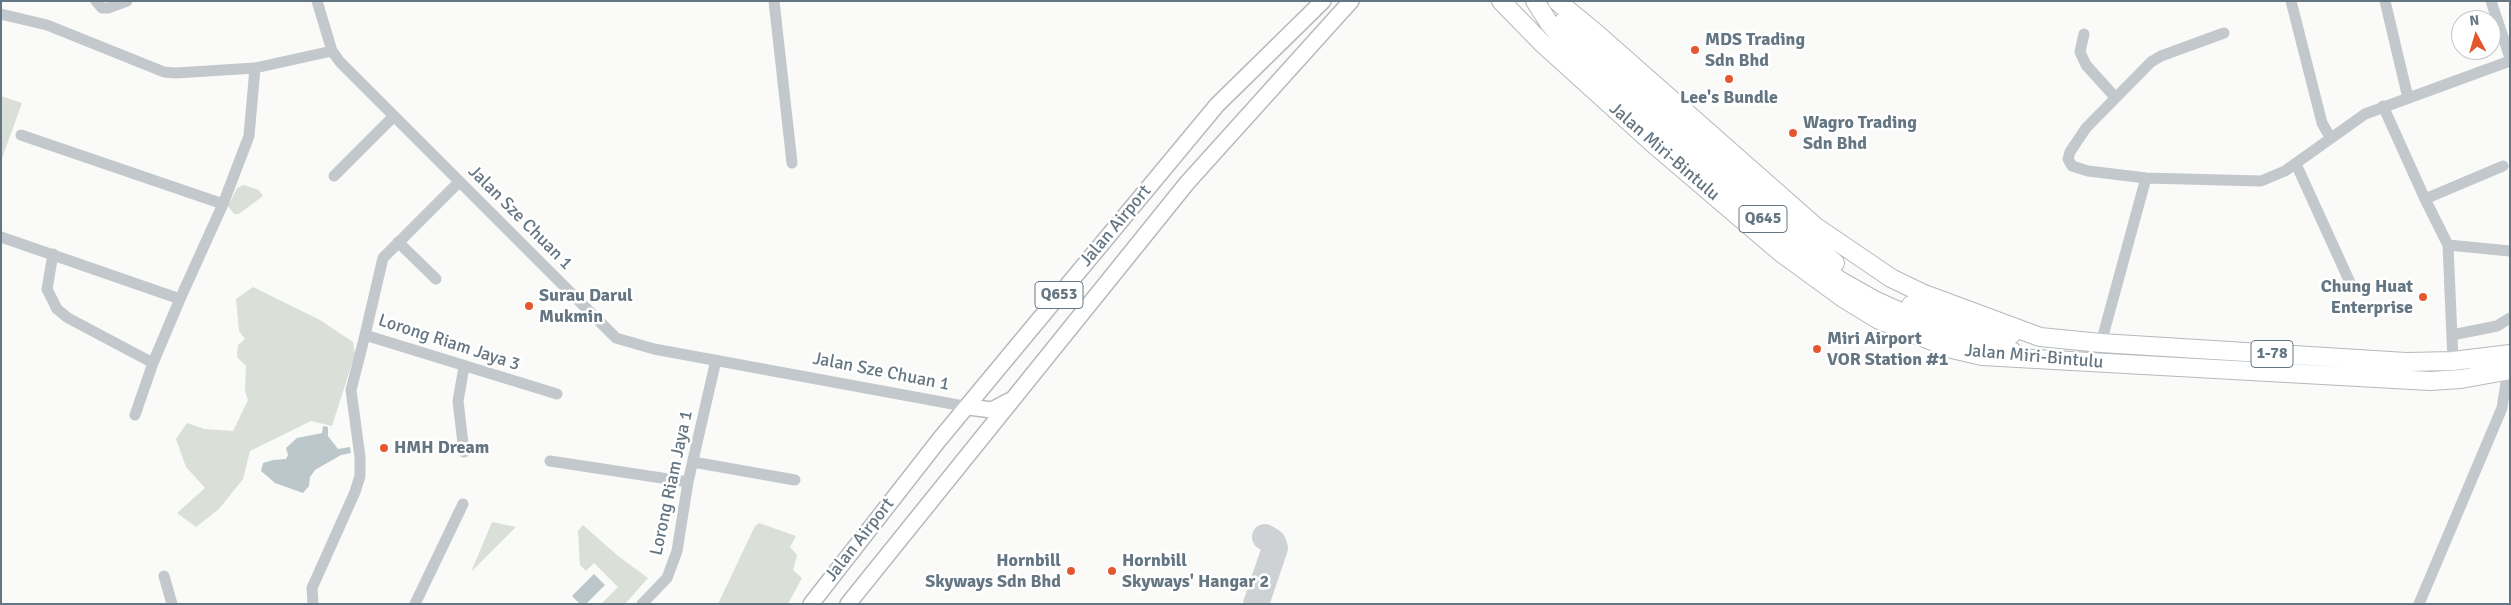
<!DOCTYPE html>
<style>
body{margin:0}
#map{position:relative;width:2511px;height:605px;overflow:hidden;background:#fafaf8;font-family:Signika,sans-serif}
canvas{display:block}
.frame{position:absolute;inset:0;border:2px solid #657683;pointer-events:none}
.north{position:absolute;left:2451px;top:10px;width:50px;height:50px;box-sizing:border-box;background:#fff;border:1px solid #c1c8cd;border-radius:50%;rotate:354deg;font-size:14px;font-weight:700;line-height:20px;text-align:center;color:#657683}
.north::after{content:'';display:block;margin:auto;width:18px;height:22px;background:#e4572e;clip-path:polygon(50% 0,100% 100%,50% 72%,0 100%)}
</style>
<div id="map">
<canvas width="2511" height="605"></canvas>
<div class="frame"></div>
<div class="north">N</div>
</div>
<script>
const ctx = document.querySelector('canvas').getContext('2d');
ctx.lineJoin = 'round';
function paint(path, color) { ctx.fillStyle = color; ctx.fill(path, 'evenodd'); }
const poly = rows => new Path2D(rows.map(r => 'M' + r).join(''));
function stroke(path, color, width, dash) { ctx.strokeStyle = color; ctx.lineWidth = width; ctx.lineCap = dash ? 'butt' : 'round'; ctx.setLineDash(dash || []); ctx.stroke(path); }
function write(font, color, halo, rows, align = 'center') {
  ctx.font = font + ' Signika,sans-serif'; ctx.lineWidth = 5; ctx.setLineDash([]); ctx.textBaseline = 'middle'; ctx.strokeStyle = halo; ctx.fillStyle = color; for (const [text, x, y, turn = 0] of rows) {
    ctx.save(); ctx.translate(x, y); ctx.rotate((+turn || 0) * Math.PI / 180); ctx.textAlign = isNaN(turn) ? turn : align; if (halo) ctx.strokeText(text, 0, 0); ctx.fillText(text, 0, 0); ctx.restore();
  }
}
paint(poly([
 [1,96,22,103,1,161],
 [244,185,259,190,263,196,239,214,234,214,228,206,237,188],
 [253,287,320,320,353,342,355,354,332,426,311,421,250,451,243,479,219,509,196,527,177,513,205,488,186,467,176,439,187,423,204,429,233,431,248,400,245,391,246,366,237,357,238,345,245,339,239,331,236,299],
 [492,522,516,527,471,572],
 [759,523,796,536,790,547,797,555,793,570,802,578,788,604,718,604,755,526],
 [583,525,618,556,648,578,625,604,601,604,618,587,594,563,586,571,580,565,578,531]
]), '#dadfd7');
paint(poly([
 [323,426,328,427,328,436,338,449,350,447,351,453,341,455,315,470,310,477,309,486,303,493,275,483,261,471,263,463,273,460,286,459,288,455,286,448,297,438,322,433],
 [594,574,605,585,586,604,580,604,572,596]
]), '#bbc7cb');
stroke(poly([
 [1256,604,1275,548,1273,542,1265,537]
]), '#ced2d4', 26);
const major = poly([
 [969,407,992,410,1009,401],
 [811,604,939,440,1217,105,1323,1],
 [848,604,1187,183,1351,1]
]);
const highway = poly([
 [1501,1,1541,42,1657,147,1780,252,1843,298,1879,320,1952,349,1982,356,2430,381,2461,379,2510,370],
 [1535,1,1549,23,1571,48,1797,249,1839,280,1876,301,1934,327,2012,351],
 [1557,1,1597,34,1816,227,1891,278,1924,294,2040,337,2101,343,2406,362,2453,361,2510,354],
 [1564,21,1602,60,1661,111,1751,193,1835,263],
 [1911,305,1963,324,2012,334]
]);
stroke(major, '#b5babe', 18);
stroke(highway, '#b4b9bd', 20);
stroke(poly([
 [96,1,102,8,108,8,127,1],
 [317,1,332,51,340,62,616,338,654,349,969,407],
 [774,1,792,163],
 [2291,1,2322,123,2330,137],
 [2385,1,2408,98],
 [2491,1,2510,58],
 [1,14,47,25,164,72,176,73,255,68,332,51],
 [2224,33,2161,56,2151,62,2086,128,2070,152,2068,159,2072,166,2088,171,2146,178,2261,181,2285,171,2365,114,2510,61],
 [2084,34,2080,52,2086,65,2115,97],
 [2383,106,2425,199,2448,245,2453,361],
 [21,135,223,204,249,136,255,68],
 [2296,164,2353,289],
 [334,176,394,116],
 [459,182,383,258,365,335,557,394],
 [2425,199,2503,166],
 [1,237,180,299,223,204],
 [398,242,436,279],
 [2448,245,2510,251],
 [53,254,47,289,57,309,68,318,153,363],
 [2452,335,2497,326,2510,318],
 [2101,343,2146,178],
 [135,415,153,363,180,299],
 [464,452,458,401,464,367],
 [550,461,688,482],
 [693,462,795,480],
 [164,576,172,604],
 [313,604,312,588,355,492,360,476,360,457,351,390,365,335],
 [415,604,463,504],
 [642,604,667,578,677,551,688,482,716,360],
 [2419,604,2502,408,2506,383,2505,365]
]), '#c3c8cc', 11);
stroke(major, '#fff', 15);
stroke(highway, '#fff', 18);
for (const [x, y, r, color] of [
 [1695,50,5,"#e4572e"],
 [1729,79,5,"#e4572e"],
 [1793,133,5,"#e4572e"],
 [2423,297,5,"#e4572e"],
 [529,306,5,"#e4572e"],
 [1817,349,5,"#e4572e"],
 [384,448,5,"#e4572e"],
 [1071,571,5,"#e4572e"],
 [1112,571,5,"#e4572e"]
]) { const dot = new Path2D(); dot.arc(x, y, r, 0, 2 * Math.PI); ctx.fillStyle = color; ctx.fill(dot); stroke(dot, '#fff', 2); }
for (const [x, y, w] of [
 [1763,219,48],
 [1059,295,48],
 [2272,354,42]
]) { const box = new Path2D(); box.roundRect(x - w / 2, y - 13.5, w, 27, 4); ctx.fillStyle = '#fff'; ctx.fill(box); stroke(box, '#657683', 1); }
write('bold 16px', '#657683', null, [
 ["Q645",1763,219],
 ["Q653",1059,295],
 ["1-78",2272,354]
]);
write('bold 18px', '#657683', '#fff', [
 ["MDS Trading",1705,40],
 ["Sdn Bhd",1705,61],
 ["Lee's Bundle",1729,98,"center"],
 ["Wagro Trading",1803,123],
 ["Sdn Bhd",1803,144],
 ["Chung Huat",2413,287,"right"],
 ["Enterprise",2413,308,"right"],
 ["Surau Darul",539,296],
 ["Mukmin",539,317],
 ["Miri Airport",1827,339],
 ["VOR Station #1",1827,360],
 ["HMH Dream",394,448],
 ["Hornbill",1061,561,"right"],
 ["Skyways Sdn Bhd",1061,582,"right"],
 ["Hornbill",1122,561],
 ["Skyways' Hangar 2",1122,582]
], 'left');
write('18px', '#657683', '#fff', [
 ["Jalan Miri-Bintulu",1664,152,41],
 ["Jalan Sze Chuan 1",520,218,45],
 ["Jalan Airport",1116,226,-50],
 ["Lorong Riam Jaya 3",449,343,18],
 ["Jalan Miri-Bintulu",2034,357,5],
 ["Jalan Sze Chuan 1",881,372,11],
 ["Lorong Riam Jaya 1",672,483,-78],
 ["Jalan Airport",860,540,-52]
]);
</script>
